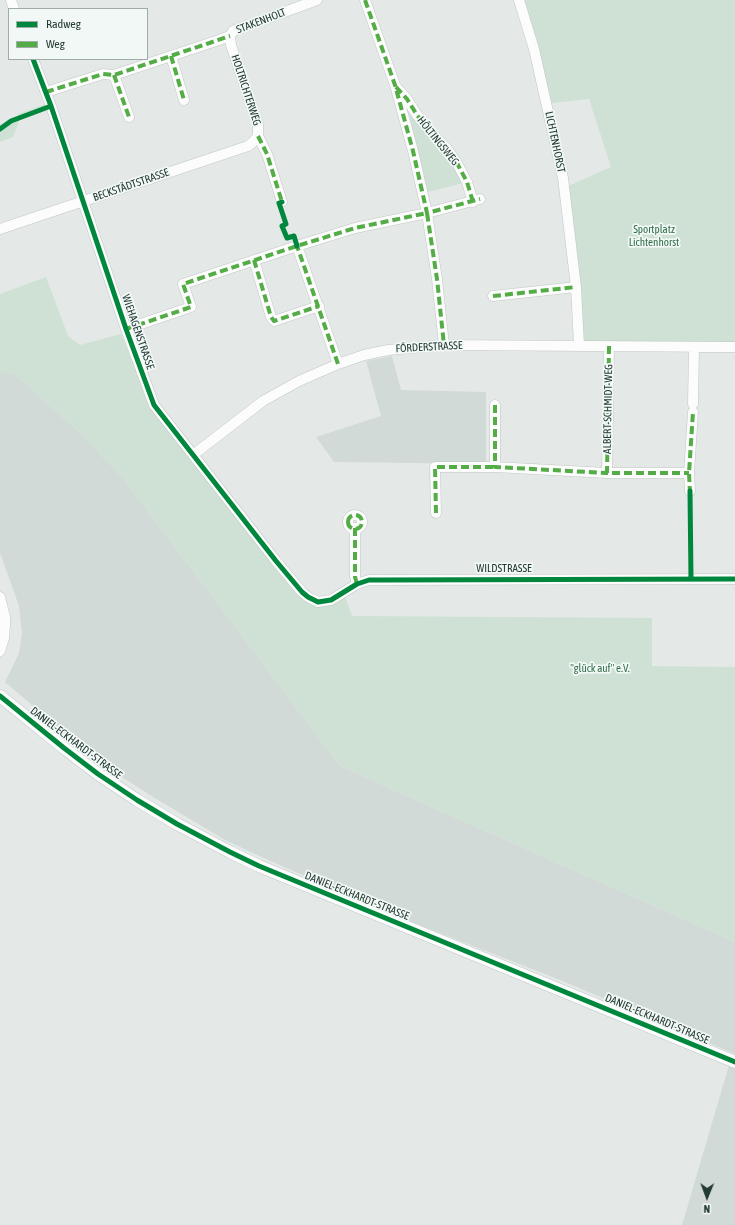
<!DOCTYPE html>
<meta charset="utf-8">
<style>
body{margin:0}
#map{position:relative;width:735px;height:1225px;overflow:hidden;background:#e4e9e7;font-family:"Asap Condensed",sans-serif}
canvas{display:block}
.legend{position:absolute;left:8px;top:8px;width:140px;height:52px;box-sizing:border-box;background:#f2f8f5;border:1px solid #9faca8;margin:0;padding:5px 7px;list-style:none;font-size:12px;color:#233a35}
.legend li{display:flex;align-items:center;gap:8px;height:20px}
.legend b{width:20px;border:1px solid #9faca8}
.north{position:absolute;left:687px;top:1177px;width:40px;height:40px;-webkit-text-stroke:3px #f2f8f5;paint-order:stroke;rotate:181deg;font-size:11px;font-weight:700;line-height:16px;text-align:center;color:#233a35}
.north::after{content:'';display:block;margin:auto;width:14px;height:18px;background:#233a35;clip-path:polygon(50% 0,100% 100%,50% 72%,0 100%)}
</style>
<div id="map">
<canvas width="735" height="1225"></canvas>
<ul class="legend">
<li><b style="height:5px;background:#00873e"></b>Radweg</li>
<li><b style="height:5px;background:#53ac45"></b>Weg</li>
</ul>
<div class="north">N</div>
</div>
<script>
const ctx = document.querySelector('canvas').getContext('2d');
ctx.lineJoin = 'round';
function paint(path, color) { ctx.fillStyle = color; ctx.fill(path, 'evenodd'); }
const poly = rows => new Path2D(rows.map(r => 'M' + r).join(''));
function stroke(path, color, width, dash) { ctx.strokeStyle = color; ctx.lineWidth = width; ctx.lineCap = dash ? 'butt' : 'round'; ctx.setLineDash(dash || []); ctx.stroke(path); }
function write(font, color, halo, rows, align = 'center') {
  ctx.font = font + ' "Asap Condensed",sans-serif'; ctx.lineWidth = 3.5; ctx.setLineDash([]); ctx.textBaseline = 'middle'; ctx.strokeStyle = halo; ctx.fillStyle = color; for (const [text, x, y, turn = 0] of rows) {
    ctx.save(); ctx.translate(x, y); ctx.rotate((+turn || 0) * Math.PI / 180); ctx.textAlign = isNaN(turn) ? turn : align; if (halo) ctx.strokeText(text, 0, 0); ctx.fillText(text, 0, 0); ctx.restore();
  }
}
paint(poly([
 [392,356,401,390,486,392,486,464,334,462,316,437,381,416,366,361],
 [0,371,15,374,79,432,123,478,340,766,735,942,735,1054,560,980,394,915,266,859,225,840,153,797,100,763,5,682,19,653,22,633,19,606,0,553],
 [729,1065,735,1067,735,1225,682,1225]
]), '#d2dad7');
paint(poly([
 [520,0,735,0,735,344,582,343,566,187,611,167,589,99,552,103],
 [49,103,51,108,20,119,13,137,0,142,0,124,13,120,18,114],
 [408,109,448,155,463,183,428,192],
 [46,277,68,336,80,345,121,334,151,408,308,599,344,594,352,616,652,618,652,666,735,667,735,942,340,766,123,478,79,432,15,374,0,371,0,294]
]), '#cee1d4');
const minor = poly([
 [11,0,14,9],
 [365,0,395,85,413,151,427,213,480,199],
 [519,0,534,49,563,178,576,287,579,345],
 [230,36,231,45,258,125,258,136,267,154,282,202],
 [171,56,184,100],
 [33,59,51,106,126,329,154,405,276,561,302,592,308,597,318,602,331,600,357,584,369,580,382,580,735,579],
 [114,75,129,117],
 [396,87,407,99,417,115,432,133,447,149,457,163,467,182,473,202],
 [46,92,103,74,114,75,219,40,230,36,233,31,317,0],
 [0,229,248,146,253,142,258,136],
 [297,246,338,364],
 [254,260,271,317,274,321,319,306],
 [493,296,576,287],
 [126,329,191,307,183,284,297,246,355,228,427,213,437,279,444,345],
 [609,346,607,473,689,473],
 [693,404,694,347],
 [495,405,495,467,607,473],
 [193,455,263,401,299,381,338,364,364,355,388,350,444,345,735,347],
 [690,491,689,473,693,412],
 [436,513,435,467,495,467],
 '348 522a7 7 0 1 1 14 0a7 7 0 1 1-14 0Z',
 [355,528,355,577,357,584],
 [0,597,5,617,5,625,4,638,0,651]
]);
const tertiary = poly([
 [0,696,64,748,98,774,137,800,177,824,230,852,259,866,735,1062]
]);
stroke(minor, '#c1c6c4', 11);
stroke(tertiary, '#c1c6c4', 13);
stroke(minor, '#fbfcfb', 10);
stroke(tertiary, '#fbfcfb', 12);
stroke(poly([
 [365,0,395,85,413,151,427,213,480,199],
 [171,56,184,100],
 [114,75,129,117],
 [396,87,407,99,417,115,432,133,447,149,457,163,467,182,473,202],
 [46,92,103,74,114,75,230,36],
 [258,136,267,154,282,202,280,203],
 [296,243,338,364],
 [254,260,271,317,274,321,319,306],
 [493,296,576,287],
 [126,329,191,307,183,284,297,246,355,228,427,213,437,279,444,345],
 [609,346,607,473,689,473],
 [495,405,495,467,607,473],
 [690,494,689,473,693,412],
 [436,513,435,467,495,467],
 '348 522a7 7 0 1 1 14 0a7 7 0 1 1-14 0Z',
 [355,528,355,577,357,584]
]), '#53ac45', 4, [8, 4]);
stroke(poly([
 [33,59,51,106,126,329,154,405,276,561,302,592,308,597,318,602,331,600,357,584,369,580,382,580,735,579],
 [0,129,11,121,51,106],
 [282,202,279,203,286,224,282,226,287,238,294,236,297,246],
 [690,491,691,579],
 [0,696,64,748,98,774,137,800,177,824,230,852,259,866,735,1062]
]), '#00873e', 5);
write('11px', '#233a35', '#f2f8f5', [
 ["STAKENHOLT",261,21,-21],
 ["HOLTRICHTERWEG",246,90,72],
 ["HÖLTINGSWEG",438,141,51],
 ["LICHTENHORST",555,142,78],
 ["BECKSTÄDTSTRASSE",131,185,-19],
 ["WIEHAGENSTRASSE",138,332,71],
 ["FÖRDERSTRASSE",429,347,-3],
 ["ALBERT-SCHMIDT-WEG",608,409,-89],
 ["WILDSTRASSE",504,569],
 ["DANIEL-ECKHARDT-STRASSE",76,743,37],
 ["DANIEL-ECKHARDT-STRASSE",357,896,22],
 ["DANIEL-ECKHARDT-STRASSE",657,1019,23]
]);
write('11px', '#316d4a', '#f2f8f5', [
 ["Sportplatz",654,230],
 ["Lichtenhorst",654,243],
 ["\"glück auf\" e.V.",600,669]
]);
</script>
